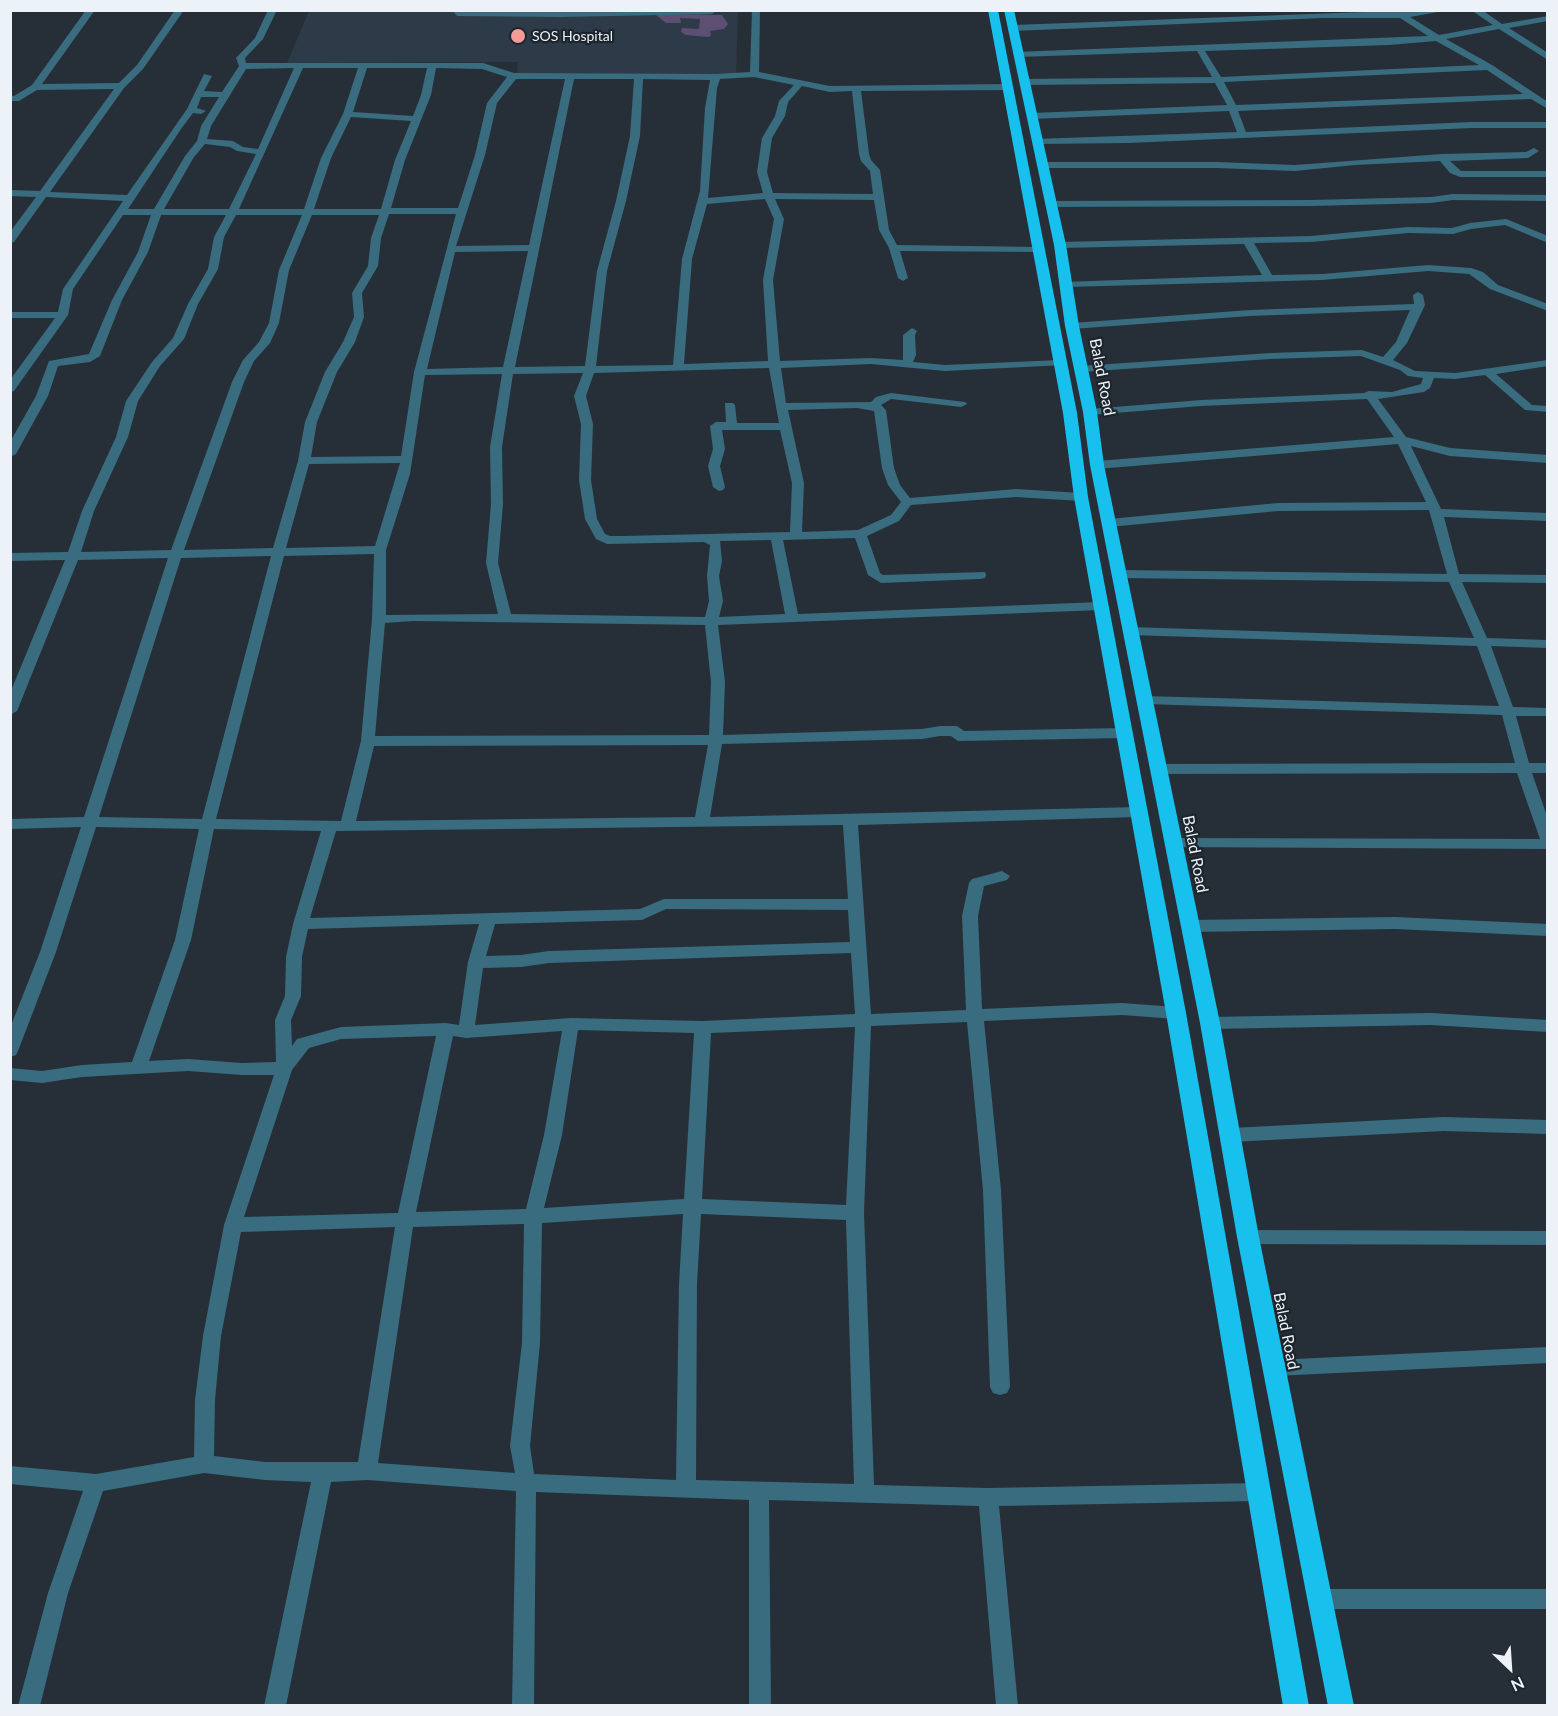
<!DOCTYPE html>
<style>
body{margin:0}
#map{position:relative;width:1558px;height:1716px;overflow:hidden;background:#262f38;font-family:Lato,sans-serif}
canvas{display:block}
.frame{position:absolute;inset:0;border:12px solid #ecf2f7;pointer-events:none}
.north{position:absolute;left:1480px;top:1638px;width:60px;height:60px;-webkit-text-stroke:4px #1c252d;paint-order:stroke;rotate:155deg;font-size:16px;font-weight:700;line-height:24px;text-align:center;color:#ecf2f7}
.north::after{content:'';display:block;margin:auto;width:21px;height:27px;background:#ecf2f7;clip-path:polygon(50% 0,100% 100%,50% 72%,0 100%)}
</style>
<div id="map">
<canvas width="1558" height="1716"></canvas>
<div class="frame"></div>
<div class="north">N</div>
</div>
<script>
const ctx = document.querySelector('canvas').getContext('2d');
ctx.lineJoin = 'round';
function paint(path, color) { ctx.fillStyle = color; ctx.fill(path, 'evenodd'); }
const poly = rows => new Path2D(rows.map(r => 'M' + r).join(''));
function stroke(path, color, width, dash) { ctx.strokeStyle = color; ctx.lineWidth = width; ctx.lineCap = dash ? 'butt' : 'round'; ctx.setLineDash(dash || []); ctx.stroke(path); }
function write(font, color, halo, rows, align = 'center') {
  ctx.font = font + ' Lato,sans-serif'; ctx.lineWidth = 4.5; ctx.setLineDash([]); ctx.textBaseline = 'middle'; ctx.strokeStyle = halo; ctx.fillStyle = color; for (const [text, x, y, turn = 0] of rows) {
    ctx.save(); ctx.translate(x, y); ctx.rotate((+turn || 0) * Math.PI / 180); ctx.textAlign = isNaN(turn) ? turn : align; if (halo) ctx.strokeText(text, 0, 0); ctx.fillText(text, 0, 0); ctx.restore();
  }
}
paint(poly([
 [309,11,738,11,736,75,517,75,518,62,287,63]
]), '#2d3a48');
paint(poly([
 [669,14,722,15,728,24,724,29,710,31,711,36,708,37,686,35,681,32,682,28,699,29,700,19,680,18,681,23,666,23,656,15]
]), '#5d4f71');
paint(poly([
 [86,10,95,10,42,84,119,83,137,65,175,10,184,10,143,69,124,88,50,192,127,195,187,109,204,74,212,76,204,91,222,92,239,66,236,58,255,38,268,10,277,10,263,39,245,58,246,63,483,63,514,73,716,74,750,72,752,10,760,10,759,72,830,86,1008,84,1013,87,1008,90,861,91,869,154,871,160,880,170,889,230,897,245,1038,247,1043,250,1042,252,900,251,908,278,903,281,898,278,889,248,879,230,874,200,775,199,784,219,773,280,780,361,871,358,903,360,903,335,912,328,917,331,915,335,916,355,913,362,945,365,1060,360,1066,363,1064,365,945,371,871,364,781,368,786,403,871,402,876,397,891,393,965,402,967,404,961,407,891,399,881,405,886,410,894,468,900,485,910,498,1016,489,1081,493,1087,497,1081,501,1016,497,911,505,899,521,867,536,880,573,883,575,985,572,986,575,985,578,980,579,881,583,868,575,855,538,783,540,798,614,1101,602,1108,606,1101,610,718,625,725,682,723,735,922,729,940,726,957,726,964,731,1124,728,1131,733,1124,738,958,741,951,736,940,736,922,739,722,744,710,817,1139,807,1146,812,1139,817,858,825,871,1014,966,1010,962,916,969,883,972,879,1002,871,1010,876,1007,880,984,886,978,916,982,1009,1122,1003,1176,1007,1182,1009,1184,1013,1182,1017,1176,1019,1122,1015,984,1021,1001,1190,1010,1387,1007,1393,1000,1395,993,1393,990,1387,983,1190,967,1022,871,1026,864,1213,874,1485,988,1488,1258,1483,1265,1486,1268,1492,1265,1498,1258,1501,999,1506,1018,1706,996,1706,979,1506,769,1500,771,1706,749,1706,749,1500,536,1492,534,1706,512,1706,516,1491,367,1480,331,1482,286,1706,264,1706,311,1482,265,1480,204,1473,103,1491,68,1593,40,1706,18,1706,48,1593,83,1491,10,1484,10,1466,96,1474,194,1457,195,1400,203,1336,224,1225,274,1075,242,1075,188,1071,82,1077,42,1083,10,1080,10,1068,42,1071,82,1065,132,1062,175,940,199,829,96,827,56,952,18,1051,16,1055,10,1057,10,1028,40,952,81,827,10,829,10,819,84,817,168,558,78,560,17,711,10,715,10,693,65,560,10,561,10,553,68,552,82,511,116,437,126,401,152,362,173,338,188,304,208,269,214,237,226,215,161,215,148,252,122,300,100,356,90,362,58,366,48,396,16,454,10,457,10,442,36,396,49,361,89,354,112,300,138,252,151,215,123,215,73,289,68,315,14,391,10,392,10,380,55,318,10,318,10,312,58,312,63,289,123,201,46,197,14,242,10,243,10,232,36,197,10,196,10,190,40,191,114,89,37,90,19,101,10,101,10,95,14,96,32,85,86,10],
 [294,68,258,149,243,147,233,141,207,139,211,126,246,69,294,68],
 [303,68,358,68,343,114,321,158,304,209,239,209,303,68],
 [367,68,427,68,421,95,413,116,353,112,367,68],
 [436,68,482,69,507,77,487,103,475,155,458,208,391,208,405,160,431,95,436,68],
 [754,77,794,85,779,101,775,116,762,138,757,172,763,193,708,198,717,88,720,79,754,77],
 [516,79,565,79,529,245,456,246,485,155,497,103,516,79],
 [574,79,634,79,630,136,616,201,597,271,585,366,515,367,574,79],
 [643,79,710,80,705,108,700,191,682,259,673,365,596,366,607,271,626,201,640,136,643,79],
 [802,86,830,92,852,91,859,154,861,161,870,171,873,194,773,193,767,172,772,138,785,116,788,102,802,86],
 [201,97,219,97,201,126,197,141,185,156,154,209,128,209,181,129,193,113,201,114,206,111,197,108,201,97],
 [351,117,411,121,395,160,381,209,314,209,331,158,351,117],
 [205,144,230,147,237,151,256,154,229,209,164,209,194,157,205,144],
 [765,199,774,219,763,280,768,361,684,364,692,259,707,204,765,199],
 [389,214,456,214,414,372,401,456,311,457,317,422,337,372,355,342,364,317,362,293,378,266,381,238,389,214],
 [236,215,302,215,279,270,269,323,259,342,243,360,232,382,171,550,81,552,94,511,128,437,138,401,160,366,184,339,198,304,218,269,224,237,236,215],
 [312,215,379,215,371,238,368,266,352,293,354,317,343,342,325,372,305,422,298,461,273,548,184,550,244,382,254,361,270,343,279,323,289,270,312,215],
 [528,251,503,367,427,369,455,252,528,251],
 [769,368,779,423,737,423,735,405,733,403,725,403,726,422,716,422,710,426,713,449,708,466,713,487,719,491,723,490,725,487,720,466,725,449,722,430,780,430,792,483,790,532,624,536,610,536,605,534,597,519,591,480,593,424,586,396,594,373,769,368],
 [583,373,574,396,581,424,579,480,585,519,596,539,607,544,704,542,710,545,707,576,709,601,705,617,511,614,498,563,503,504,502,447,513,374,583,373],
 [502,374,490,447,491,504,486,563,498,614,386,615,386,550,410,474,425,375,502,374],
 [857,408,874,411,882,468,888,485,901,502,891,515,858,530,802,532,804,483,788,410,857,408],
 [400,463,375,546,286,548,309,464,400,463],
 [771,540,785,614,719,617,723,601,719,576,722,561,720,541,771,540],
 [374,554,372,619,361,741,341,821,216,819,284,556,374,554],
 [271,556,202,819,99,817,181,558,271,556],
 [413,621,705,625,711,682,709,735,375,736,385,623,413,621],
 [708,745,695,817,356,821,374,746,708,745],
 [843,825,848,899,664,899,640,909,310,918,336,831,843,825],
 [214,829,321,831,293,924,286,957,285,996,275,1020,276,1062,242,1063,188,1059,149,1061,191,940,214,829],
 [666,909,848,910,850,942,549,951,521,955,486,956,495,924,642,920,666,909],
 [479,924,468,962,459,1025,446,1023,341,1027,297,1039,292,1046,291,1020,301,996,302,957,308,929,479,924],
 [851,953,855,1014,703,1021,571,1018,475,1025,483,968,521,967,549,963,851,953],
 [855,1027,846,1205,702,1199,711,1033,855,1027],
 [578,1030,694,1033,684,1199,544,1208,562,1135,578,1030],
 [562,1031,544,1135,526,1209,416,1212,453,1036,466,1038,562,1031],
 [436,1036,398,1213,244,1217,292,1070,309,1048,341,1039,436,1036],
 [683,1214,679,1284,676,1480,534,1474,530,1446,540,1343,542,1223,683,1214],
 [701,1214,846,1220,854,1484,696,1480,697,1284,701,1214],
 [524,1224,522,1343,510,1446,515,1473,378,1463,413,1227,524,1224],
 [395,1227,358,1462,265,1462,214,1456,215,1400,221,1336,241,1232,395,1227],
 [452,10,561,11,716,11,712,14,561,17,457,16,452,10],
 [1419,10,1449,10,1410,17,1439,35,1493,25,1471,10,1482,10,1502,24,1548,16,1548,21,1509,28,1548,53,1548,60,1499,29,1446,39,1492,65,1548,102,1548,109,1531,99,1238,111,1246,132,1472,122,1548,122,1548,128,1472,128,1128,143,1037,144,1032,141,1034,139,1237,132,1229,111,1032,119,1027,116,1032,113,1227,105,1215,83,1024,85,1019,82,1024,79,1212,77,1197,51,1018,57,1015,56,1015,52,1428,36,1400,18,1323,18,1013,31,1009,28,1013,25,1419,10],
 [1436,41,1479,65,1221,77,1205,51,1389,45,1436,41],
 [1487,70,1523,94,1236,105,1224,82,1487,70],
 [1534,148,1539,151,1528,158,1450,161,1461,171,1548,171,1548,177,1460,177,1450,173,1440,161,1355,165,1295,171,1217,168,1042,168,1037,165,1042,162,1217,162,1295,165,1442,154,1526,152,1534,148],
 [1453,194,1548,195,1548,201,1453,200,1431,203,1311,206,1051,207,1046,204,1051,201,1311,200,1431,197,1453,194],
 [1506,219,1548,236,1548,243,1505,225,1471,229,1453,234,1408,233,1311,242,1254,243,1272,275,1322,274,1428,265,1471,268,1483,272,1498,285,1548,304,1548,311,1490,289,1469,274,1428,271,1322,280,1067,287,1062,284,1063,282,1262,275,1244,244,1060,248,1055,245,1060,242,1311,236,1408,227,1452,228,1470,223,1506,219],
 [1418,292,1423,295,1425,305,1407,343,1393,360,1415,371,1455,373,1548,360,1548,366,1496,374,1532,405,1548,406,1548,412,1525,410,1485,375,1455,379,1434,378,1430,388,1424,392,1378,399,1406,437,1450,448,1548,455,1548,463,1450,456,1411,446,1441,509,1548,513,1548,521,1444,517,1459,574,1548,575,1548,583,1462,582,1487,638,1548,640,1548,648,1491,646,1513,707,1548,708,1548,716,1516,716,1529,763,1548,763,1548,773,1532,773,1548,819,1548,849,1168,847,1166,843,1168,839,1173,838,1540,839,1517,773,1158,774,1151,769,1158,764,1515,763,1502,715,1144,704,1137,700,1144,696,1499,706,1477,646,1130,635,1123,631,1130,627,1474,638,1449,582,1119,578,1113,574,1119,570,1447,574,1429,510,1278,511,1109,527,1103,523,1109,519,1278,503,1426,502,1398,444,1097,469,1091,465,1097,461,1394,437,1367,399,1201,406,1090,415,1084,412,1090,409,1201,400,1364,393,1369,391,1392,392,1421,384,1423,378,1408,376,1400,370,1361,356,1270,359,1081,372,1075,369,1081,366,1270,353,1362,350,1383,357,1396,342,1410,310,1250,316,1072,329,1067,326,1072,323,1250,310,1414,304,1413,295,1418,292],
 [1395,917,1548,924,1548,936,1395,929,1190,932,1185,930,1182,926,1185,922,1190,920,1395,917],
 [1431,1013,1548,1020,1548,1032,1431,1025,1210,1029,1204,1027,1202,1023,1204,1019,1210,1017,1431,1013],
 [1444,1117,1548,1120,1548,1134,1444,1131,1231,1142,1225,1140,1222,1135,1225,1130,1231,1128,1444,1117],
 [1248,1230,1548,1231,1548,1245,1248,1244,1242,1242,1239,1237,1242,1232,1248,1230],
 [1548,1347,1548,1363,1274,1376,1267,1374,1265,1368,1267,1362,1274,1360,1548,1347],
 [1320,1589,1548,1589,1548,1609,1320,1609,1313,1606,1310,1599,1313,1592,1320,1589]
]), '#396c7e');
paint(poly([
 [988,10,998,10,1077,413,1088,497,1186,1013,1309,1706,1283,1706,1166,1013,1074,497,1063,413,988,10],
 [1004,10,1014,10,1066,245,1079,326,1097,412,1104,465,1220,1023,1259,1237,1354,1706,1328,1706,1237,1237,1200,1023,1090,465,1083,412,1065,326,1054,245,1004,10]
]), '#18c1ed');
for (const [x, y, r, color] of [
 [518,36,8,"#f59b97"]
]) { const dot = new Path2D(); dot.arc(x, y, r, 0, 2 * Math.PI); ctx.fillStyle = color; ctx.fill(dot); stroke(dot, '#1c252d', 2); }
write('14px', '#ecf2f7', '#1c252d', [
 ["SOS Hospital",532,36]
], 'left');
write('16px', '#ecf2f7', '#1c252d', [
 ["Balad Road",1102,377,79],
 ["Balad Road",1195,854,79],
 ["Balad Road",1286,1331,79]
]);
</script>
